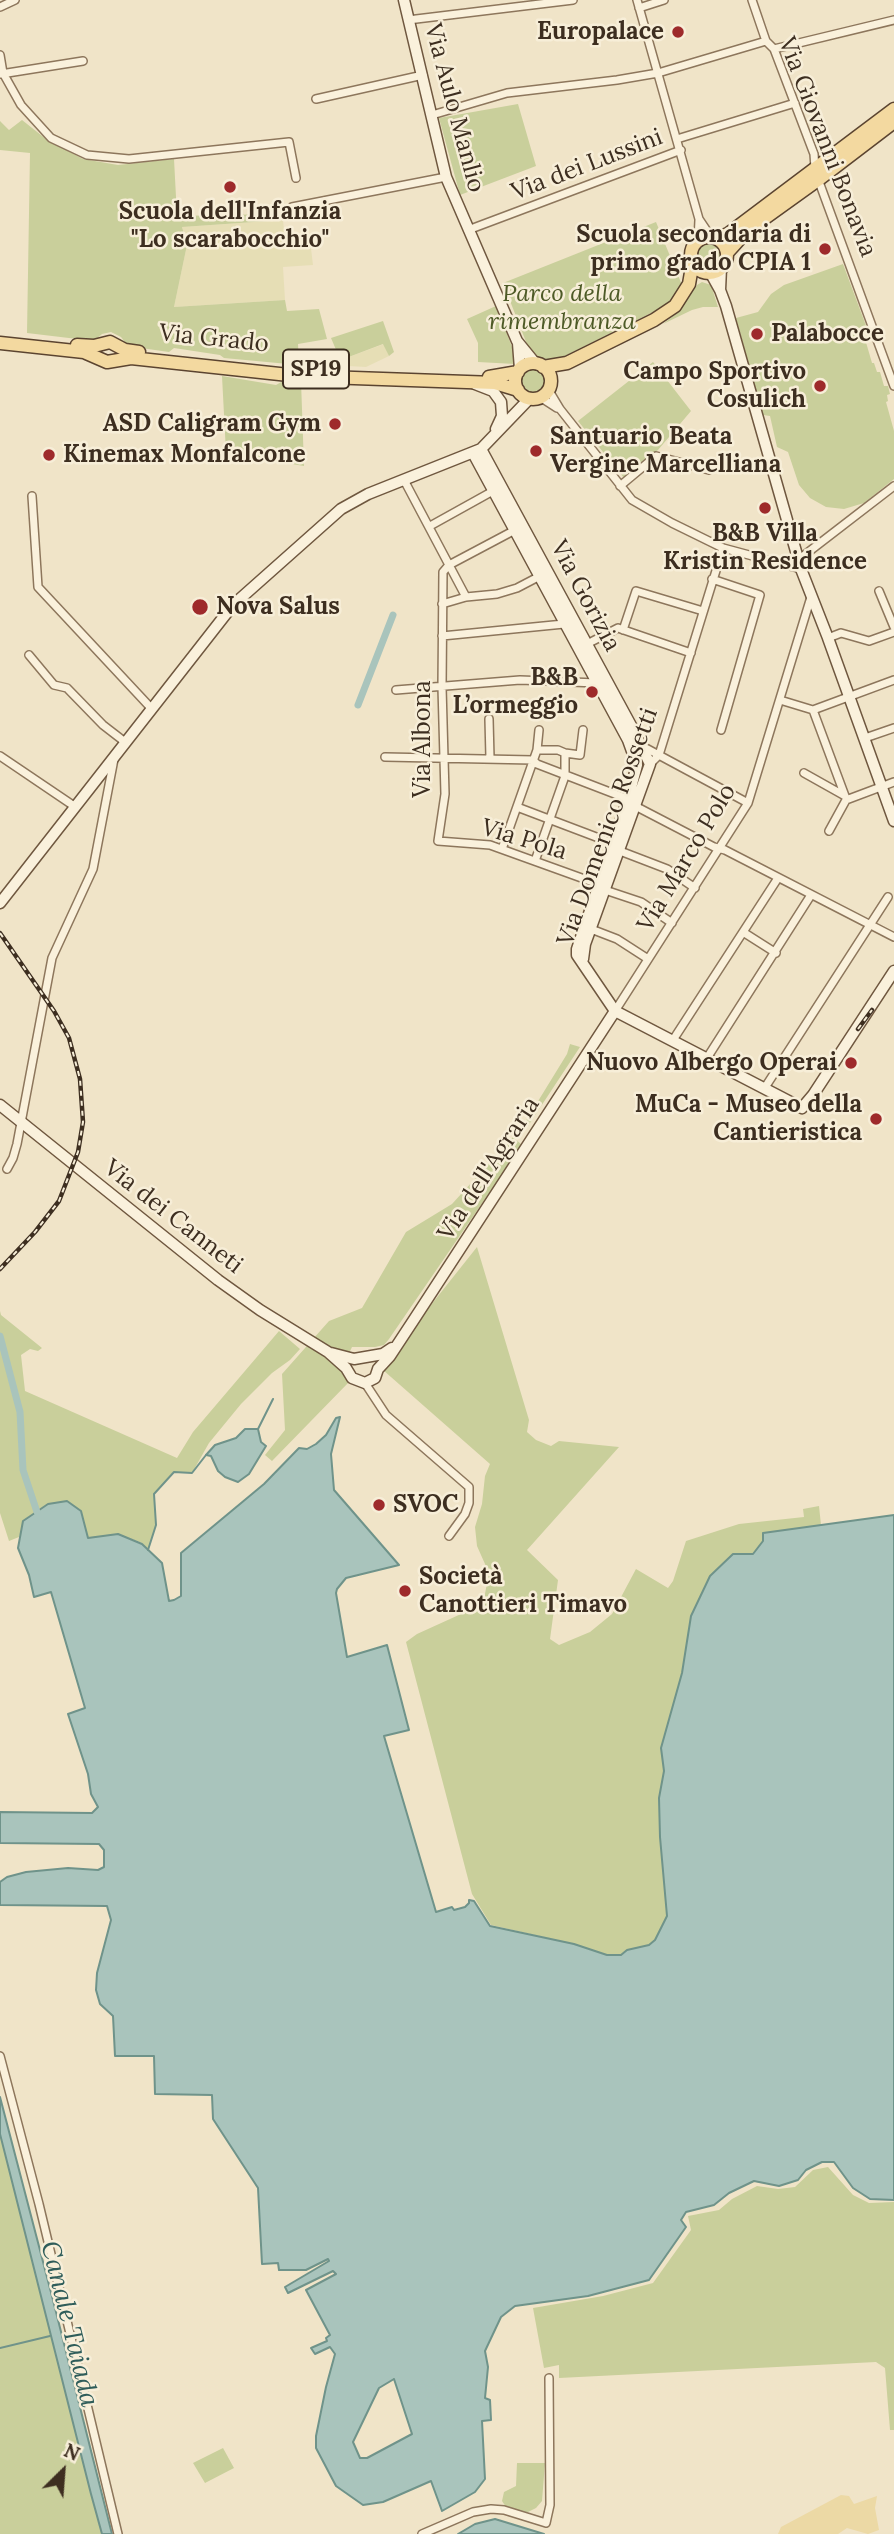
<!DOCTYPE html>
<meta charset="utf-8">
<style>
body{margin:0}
#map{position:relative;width:894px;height:2534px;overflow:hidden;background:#f0e4c8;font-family:Lora,serif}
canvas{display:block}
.north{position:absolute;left:28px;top:2436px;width:70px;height:70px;-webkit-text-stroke:5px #f7eed8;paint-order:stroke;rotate:25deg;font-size:19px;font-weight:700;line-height:28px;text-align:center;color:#3d2e20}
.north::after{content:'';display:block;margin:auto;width:24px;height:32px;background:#3d2e20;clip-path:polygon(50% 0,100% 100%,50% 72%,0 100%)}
</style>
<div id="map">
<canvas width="894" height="2534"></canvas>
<div class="north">N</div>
</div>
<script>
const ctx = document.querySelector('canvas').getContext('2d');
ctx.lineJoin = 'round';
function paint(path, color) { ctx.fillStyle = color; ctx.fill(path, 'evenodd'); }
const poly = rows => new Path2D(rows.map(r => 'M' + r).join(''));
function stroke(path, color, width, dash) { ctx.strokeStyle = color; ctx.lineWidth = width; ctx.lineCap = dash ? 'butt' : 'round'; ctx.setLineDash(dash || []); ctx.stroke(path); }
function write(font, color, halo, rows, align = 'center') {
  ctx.font = font + ' Lora,serif'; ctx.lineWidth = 5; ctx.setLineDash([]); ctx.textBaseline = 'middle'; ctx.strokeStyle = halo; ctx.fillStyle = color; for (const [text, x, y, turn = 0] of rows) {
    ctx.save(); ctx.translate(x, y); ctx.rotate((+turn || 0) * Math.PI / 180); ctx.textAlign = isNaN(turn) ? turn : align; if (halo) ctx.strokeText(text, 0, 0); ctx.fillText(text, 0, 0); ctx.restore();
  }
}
paint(poly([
 [283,220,285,241,310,240,313,265,283,267,285,300,174,307,187,245,182,227],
 [384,344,389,356,366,367,348,366,346,358]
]), '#e6deb5');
paint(poly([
 [518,104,536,166,460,195,439,118],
 [22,120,46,139,83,159,118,165,174,159,177,216,277,214,283,220,182,227,187,245,174,307,285,300,287,311,319,309,327,339,298,344,299,365,224,358,220,355,174,348,169,352,134,347,127,345,121,337,111,332,102,334,94,341,27,333,30,153,0,150,0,121,9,130],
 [656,222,682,285,674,297,669,304,563,357,548,361,535,357,530,352,503,283],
 '696 255a14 14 0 1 1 28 0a14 14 0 1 1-28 0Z',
 [843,264,868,331,863,332,872,363,874,363,877,372,880,372,884,386,888,386,890,394,887,395,888,401,886,402,894,431,894,479,864,503,844,509,826,507,810,498,799,485,788,452,777,447,770,416,763,415,736,318,758,312,771,294,784,285],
 [702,282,711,285,718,307,703,307,692,310,663,324,676,314,697,285],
 [496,306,514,352,515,364,478,362,478,343,467,319],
 [383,321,394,352,389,356,383,344,346,358,348,366,343,366,331,338],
 [653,362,691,411,658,450,624,478,578,421],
 '519 380a14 14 0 1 1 28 0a14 14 0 1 1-28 0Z',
 [222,376,276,385,283,381,301,381,304,466,226,453],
 [570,1044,580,1047,528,1126,524,1124,567,1054],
 [513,1137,522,1145,389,1339,384,1345,375,1347,352,1347,342,1368,349,1382,272,1461,265,1455,285,1430,282,1374,329,1321,362,1308,406,1232,452,1204],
 [477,1247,529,1420,527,1432,536,1440,551,1446,559,1441,619,1447,527,1550,558,1580,550,1639,559,1645,590,1632,612,1614,636,1569,668,1588,673,1581,686,1541,739,1524,804,1517,803,1509,819,1506,821,1525,763,1533,763,1541,753,1554,733,1554,710,1576,691,1616,682,1673,661,1748,664,1771,660,1798,660,1837,667,1916,655,1940,649,1945,627,1950,621,1955,607,1955,574,1944,491,1925,472,1894,406,1642,417,1634,483,1604,489,1573,477,1546,475,1527,482,1504,485,1476,490,1464,383,1370,419,1320],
 [0,1311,1,1315,42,1348,38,1351,30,1349,21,1355,25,1391,177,1458,193,1432,279,1331,300,1349,290,1360,272,1373,241,1404,209,1443,192,1473,173,1472,154,1494,156,1525,148,1550,142,1543,118,1534,88,1538,81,1511,47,1504,25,1519,19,1537,9,1541,0,1513],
 [0,2112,111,2534,0,2534],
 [828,2167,853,2195,869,2203,894,2202,894,2430,890,2430,885,2368,876,2362,559,2378,559,2365,544,2368,533,2308,603,2296,653,2283,691,2230,688,2216,719,2210,732,2199,757,2186,778,2189,795,2187,813,2170],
 [223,2448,234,2468,205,2483,193,2463],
 [517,2463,545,2463,542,2501,536,2508,526,2513,506,2507,502,2501,504,2492,516,2486]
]), '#c9cf9b');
paint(poly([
 [841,2495,849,2496,854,2504,877,2496,875,2508,879,2530,868,2534,847,2528,838,2534,778,2534,781,2527]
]), '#ecd9a5');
const water = poly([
 [340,1417,331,1454,334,1490,399,1565,346,1578,337,1589,336,1593,347,1657,387,1645,409,1730,384,1736,436,1912,452,1907,454,1910,465,1907,469,1903,469,1900,474,1901,490,1926,574,1944,607,1955,621,1955,627,1950,649,1945,655,1940,667,1916,660,1837,659,1798,664,1771,661,1748,682,1673,691,1616,710,1576,733,1554,753,1554,763,1541,763,1533,894,1515,894,2200,870,2199,853,2188,834,2162,822,2162,806,2170,798,2180,779,2186,754,2181,729,2193,714,2205,686,2212,681,2220,686,2227,649,2280,588,2296,515,2306,501,2317,485,2351,488,2367,485,2398,490,2400,491,2420,482,2421,485,2479,475,2492,442,2511,431,2481,383,2502,363,2505,336,2486,316,2448,316,2436,326,2387,335,2354,330,2347,315,2354,311,2348,327,2341,326,2338,330,2335,306,2290,336,2274,333,2271,288,2293,285,2287,329,2261,328,2259,306,2270,279,2270,278,2263,262,2264,258,2188,213,2119,212,2095,155,2094,154,2056,115,2056,113,2016,100,2004,96,1990,97,1973,111,1920,107,1906,0,1905,0,1882,7,1877,26,1872,68,1868,98,1870,104,1867,104,1850,99,1844,0,1843,0,1812,92,1813,98,1807,91,1794,88,1774,68,1714,85,1708,51,1592,34,1597,29,1575,18,1548,23,1521,48,1504,67,1501,81,1511,88,1538,118,1534,142,1544,162,1563,169,1601,174,1600,181,1596,181,1553,264,1484,299,1448,307,1449,316,1444,326,1435,336,1418,340,1417],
 [394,2379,412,2434,367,2458,360,2458,353,2442,379,2388,394,2379],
 [245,1429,258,1429,261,1442,266,1446,249,1474,238,1482,225,1477,218,1471,211,1456,206,1455,215,1445,236,1438,245,1429],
 [0,2097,53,2300,112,2534,102,2534,91,2494,0,2134,0,2097],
 [495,2519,544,2534,458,2534,475,2524,495,2519]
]);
paint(water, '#a9c4bc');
stroke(water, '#6f938a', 2);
stroke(poly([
 [258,1429,273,1399],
 [148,1550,156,1525,154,1494,174,1472,192,1473,206,1455],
 [0,2348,50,2336]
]), '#6f938a', 2);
stroke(poly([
 [358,705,393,615],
 [0,1336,20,1412,23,1470,37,1512]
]), '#a9c4bc', 7);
const street = poly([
 [637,0,699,219,711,237],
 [752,0,766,41,774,49,814,154,815,168],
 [0,7,15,0],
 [639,8,664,0],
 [408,20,573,0],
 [774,49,894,20],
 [0,55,3,73,21,105,51,138,87,155,129,159,289,142,296,178],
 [1,74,83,61],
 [316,99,423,75],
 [432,115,507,93,617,80,658,73,766,41],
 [677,139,795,103],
 [818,179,894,386],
 [292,207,446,177],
 [468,230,681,150],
 [698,241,699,220],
 [548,389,560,409,632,500,672,523,723,548,801,569],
 [540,397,557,408],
 [404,480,466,597],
 [620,486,656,456,709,470],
 [32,496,38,587,151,708],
 [430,526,493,491],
 [515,530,449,565,443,572,442,687,445,794,438,841,490,845,601,885],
 [798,560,894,486],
 [712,579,760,595,721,730],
 [879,591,894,627],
 [442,604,466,597,497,594,517,588,540,576],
 [623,630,636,591,703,611],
 [442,636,564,624],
 [828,638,841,633,869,641,894,632],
 [587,644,618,628,691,653],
 [29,655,54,685,67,688,103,725,125,742],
 [396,690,520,680,597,683],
 [780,700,813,710,845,796],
 [813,710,894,680],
 [489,719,490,758],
 [865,738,894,728],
 [642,746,748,803],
 [565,753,580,755,583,730],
 [0,756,74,806],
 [385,757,533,760,537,764,628,799,639,808,714,847,725,850,894,937],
 [650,764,659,755,723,548],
 [804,773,845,796],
 [517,807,612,843],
 [829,831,846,800,894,782],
 [502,849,537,750,539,730],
 [620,851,667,869,695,888],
 [535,861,565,776,565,753,558,750,537,750],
 [605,890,641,902,672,923],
 [591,929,617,939,648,959],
 [743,932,776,953],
 [615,1011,748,803,811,597],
 [673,1040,778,878],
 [707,1058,811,895],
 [764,1089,888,897],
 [7,1169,13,1158,17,1144,52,958,93,869,114,759],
 [365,1383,386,1415,469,1487,469,1503,465,1514,449,1536],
 [0,2056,39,2204,118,2534],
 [422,2534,473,2512,491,2509,504,2510,546,2523,550,2505,549,2378]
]);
const secondary = poly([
 [404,0,446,177,517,341,535,363],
 [710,272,720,290,726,306,801,569,828,638,894,821],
 [720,290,721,268],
 [518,343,520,369],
 [475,384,493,391,501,402,502,416,496,429],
 [481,449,634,731,650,764,585,944,583,959],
 [473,453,628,740,637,765,628,799,577,949,577,955,615,1011,802,1108,813,1095,894,971],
 [0,903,233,605,341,509,368,494,481,449,530,398],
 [0,1105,218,1280,260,1310,328,1352,346,1368,352,1378,365,1383,375,1378,378,1369,390,1356,415,1318,615,1011],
 [331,1353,354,1359,383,1354,392,1348]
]);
const primary = poly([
 '691 255a18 18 0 1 1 36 0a18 18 0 1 1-36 0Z',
 [716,238,728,234,894,109],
 [727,253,747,231,818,180,894,122],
 [0,343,84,352,107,362,131,358,298,376,495,383,518,390],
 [77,345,94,346,110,342,125,350,139,352],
 '515 381a18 18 0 1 1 36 0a18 18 0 1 1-36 0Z',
 [543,367,567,363,654,320,675,306,689,284,693,261],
 [489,377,518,372]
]);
stroke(street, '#8d765c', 10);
stroke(secondary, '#6f573f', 13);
stroke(primary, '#5b4430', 15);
stroke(street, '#faf1dc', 7);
stroke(secondary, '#faf1dc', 10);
stroke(primary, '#f3d9a0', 12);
const rail = poly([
 [0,933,54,1011,69,1038,80,1079,83,1122,78,1152,59,1201,35,1232,0,1269],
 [858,1029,872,1010]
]);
stroke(rail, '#3d2e20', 4.5);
stroke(rail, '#f7eed8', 2, [5]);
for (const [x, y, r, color] of [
 [678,32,7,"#9e2a2b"],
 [230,187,7,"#9e2a2b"],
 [825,249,7,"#9e2a2b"],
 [757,334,7,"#9e2a2b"],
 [820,386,7,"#9e2a2b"],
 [335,424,7,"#9e2a2b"],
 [536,451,7,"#9e2a2b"],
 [49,455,7,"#9e2a2b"],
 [765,508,7,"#9e2a2b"],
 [200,607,9,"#9e2a2b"],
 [592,692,7,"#9e2a2b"],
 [851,1063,7,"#9e2a2b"],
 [876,1119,7,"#9e2a2b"],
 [379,1505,7,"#9e2a2b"],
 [405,1591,7,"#9e2a2b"]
]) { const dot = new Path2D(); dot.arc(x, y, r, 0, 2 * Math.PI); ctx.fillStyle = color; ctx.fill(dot); stroke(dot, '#f7eed8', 2.5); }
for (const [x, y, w] of [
 [316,369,66]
]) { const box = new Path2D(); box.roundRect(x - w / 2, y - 19.5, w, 39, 5); ctx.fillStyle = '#f7eed8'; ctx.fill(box); stroke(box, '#3d2e20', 2); }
write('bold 23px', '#3d2e20', null, [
 ["SP19",316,369]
]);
write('bold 24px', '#3d2e20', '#f7eed8', [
 ["Europalace",664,32],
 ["Scuola dell'Infanzia",230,212,"center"],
 ["\"Lo scarabocchio\"",230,240,"center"],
 ["Scuola secondaria di",811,235],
 ["primo grado CPIA 1",811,263],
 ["Palabocce",771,334,"left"],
 ["Campo Sportivo",806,372],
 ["Cosulich",806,400],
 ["ASD Caligram Gym",321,424],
 ["Santuario Beata",550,437,"left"],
 ["Vergine Marcelliana",550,465,"left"],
 ["Kinemax Monfalcone",63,455,"left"],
 ["B&B Villa",765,534,"center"],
 ["Kristin Residence",765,562,"center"],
 ["Nova Salus",216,607,"left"],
 ["B&B",578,678],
 ["L’ormeggio",578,706],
 ["Nuovo Albergo Operai",837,1063],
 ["MuCa - Museo della",862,1105],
 ["Cantieristica",862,1133],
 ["SVOC",393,1505,"left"],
 ["Società",419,1577,"left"],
 ["Canottieri Timavo",419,1605,"left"]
], 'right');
write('24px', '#3d2e20', '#f7eed8', [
 ["Via Aulo Manlio",454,108,75],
 ["Via Giovanni Bonavia",827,147,69],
 ["Via dei Lussini",587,165,-21],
 ["Via Grado",214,339,6],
 ["Via Gorizia",585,596,62],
 ["Via Albona",423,739,-90],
 ["Via Domenico Rossetti",608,827,-70],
 ["Via Pola",524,840,17],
 ["Via Marco Polo",687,858,-59],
 ["Via dell'Agraria",489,1169,-57],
 ["Via dei Canneti",173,1217,38]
]);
write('italic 24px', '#4d5a26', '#f7eed8', [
 ["Parco della",562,294],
 ["rimembranza",562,322]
]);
write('italic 26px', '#2f5d5a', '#f7eed8', [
 ["Canale Taiada",69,2324,76]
]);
</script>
